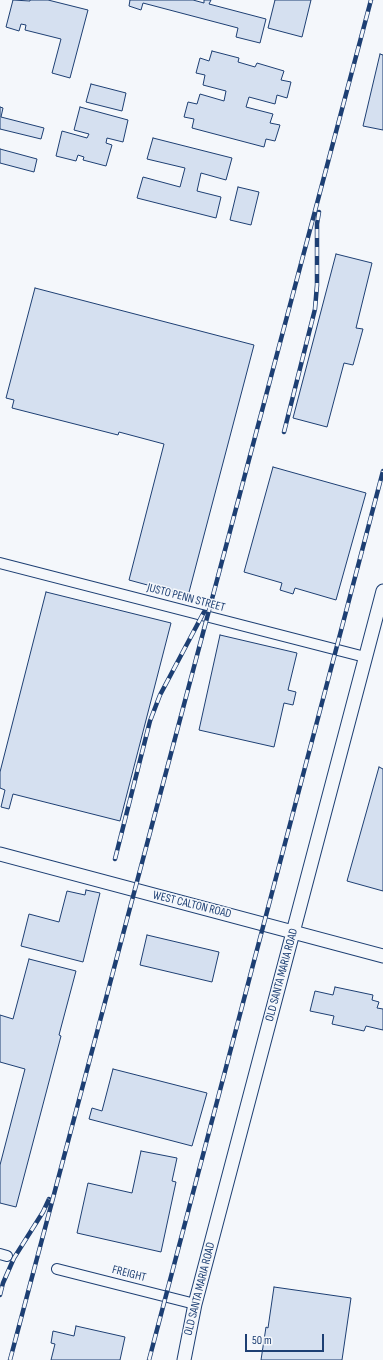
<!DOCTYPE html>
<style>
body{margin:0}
#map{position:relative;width:383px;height:1360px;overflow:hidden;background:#f4f7fb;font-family:"Sofia Sans Condensed",sans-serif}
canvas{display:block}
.scale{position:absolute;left:245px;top:1334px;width:79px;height:18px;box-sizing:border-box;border:2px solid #1d3f73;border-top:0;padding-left:5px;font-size:12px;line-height:14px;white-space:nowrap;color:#1d3f73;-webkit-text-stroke:3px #f4f7fb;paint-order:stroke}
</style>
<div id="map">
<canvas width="383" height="1360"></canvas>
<div class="scale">50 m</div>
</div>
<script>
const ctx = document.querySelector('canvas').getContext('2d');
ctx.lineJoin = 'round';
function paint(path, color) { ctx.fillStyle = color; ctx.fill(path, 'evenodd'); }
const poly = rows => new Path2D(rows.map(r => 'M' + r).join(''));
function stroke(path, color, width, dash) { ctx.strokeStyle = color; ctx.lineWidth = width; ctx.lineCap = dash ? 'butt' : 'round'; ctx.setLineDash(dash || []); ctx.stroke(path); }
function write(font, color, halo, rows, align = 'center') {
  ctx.font = font + ' "Sofia Sans Condensed",sans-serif'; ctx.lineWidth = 3; ctx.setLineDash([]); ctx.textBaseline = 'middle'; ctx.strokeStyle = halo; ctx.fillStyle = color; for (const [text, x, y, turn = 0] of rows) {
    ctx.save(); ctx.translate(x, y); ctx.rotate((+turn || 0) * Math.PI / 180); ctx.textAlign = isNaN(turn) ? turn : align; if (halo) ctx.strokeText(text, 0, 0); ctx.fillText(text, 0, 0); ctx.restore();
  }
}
const building = poly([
 [13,0,30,1,30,0,48,0,88,10,70,78,52,73,61,39,25,30,26,25,21,24,19,31,6,27,13,0],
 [130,0,193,0,204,3,204,0,211,0,209,4,266,19,260,43,236,37,238,28,143,3,141,10,129,6,130,0],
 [275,0,311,0,302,37,268,28,275,0],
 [212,51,239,58,238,62,255,67,257,63,284,71,281,80,291,82,287,98,277,95,275,104,249,97,246,107,273,114,270,123,280,125,275,141,266,139,264,147,192,128,194,119,184,117,188,102,197,104,200,94,224,101,226,91,203,85,205,75,196,73,200,58,209,61,212,51],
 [380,54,383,55,383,130,363,126,380,54],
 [91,84,126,93,122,111,86,102,91,84],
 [0,107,3,108,1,117,44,128,41,139,0,129,0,107],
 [80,107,128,120,123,142,107,138,106,143,112,145,106,166,83,160,84,157,78,155,76,161,56,156,62,131,87,138,89,134,74,130,80,107],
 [153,138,232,158,226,180,201,173,197,191,221,197,216,218,137,198,143,177,180,187,185,168,147,159,153,138],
 [0,149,37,159,34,172,0,163,0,149],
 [238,187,259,192,251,225,230,220,238,187],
 [336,254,372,263,356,328,363,329,353,365,344,363,327,427,293,418,336,254],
 [35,288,254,345,188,596,129,580,164,444,119,432,118,435,12,408,14,400,6,398,35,288],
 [273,467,366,493,336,600,295,588,293,594,280,590,282,583,244,572,273,467],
 [46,592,171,623,120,821,13,794,9,809,1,807,5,790,0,788,0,772,46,592],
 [220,635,297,653,288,690,296,692,293,705,284,703,274,747,199,730,220,635],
 [379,767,383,769,383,891,347,881,379,767],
 [86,890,100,893,83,962,21,946,29,914,59,922,67,891,85,895,86,890],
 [147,935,219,952,212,982,140,965,147,935],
 [29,959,76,971,59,1035,61,1036,16,1207,0,1203,0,1165,25,1069,0,1062,0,1015,13,1019,29,959],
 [335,987,373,995,372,1000,379,1002,377,1008,383,1009,383,1030,366,1026,364,1031,332,1024,334,1016,310,1011,315,991,333,995,335,987],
 [113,1069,207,1093,192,1146,89,1119,92,1108,102,1111,113,1069],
 [141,1151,177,1158,172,1181,176,1182,161,1252,77,1233,88,1183,132,1193,141,1151],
 [274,1287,351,1298,342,1360,261,1360,266,1327,268,1328,274,1287],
 [76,1326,125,1337,120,1360,51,1360,55,1344,51,1343,53,1331,74,1336,76,1326]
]);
paint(building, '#d5e0f0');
stroke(building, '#1d3f73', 1);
const street = poly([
 [0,563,365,657],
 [0,1254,7,1256],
 [57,1269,195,1304]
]);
const secondary = poly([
 [0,854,383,956],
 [184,1360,195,1304,383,591]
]);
stroke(street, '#1d3f73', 12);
stroke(secondary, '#1d3f73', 15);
stroke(street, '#f4f7fb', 10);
stroke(secondary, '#f4f7fb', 13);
const rail = poly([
 [284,432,315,309,317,285,317,224,319,212],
 [115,859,150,721,160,695,204,612],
 [0,1295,3,1283,14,1258,43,1212,49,1199],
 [10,1360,371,0],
 [149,1360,383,471]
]);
stroke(rail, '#1d3f73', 4.5);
stroke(rail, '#f4f7fb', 3, [9]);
write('12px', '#1d3f73', '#f4f7fb', [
 ["JUSTO PENN STREET",186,598,15],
 ["WEST CALTON ROAD",192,905,14],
 ["OLD SANTA MARIA ROAD",282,975,-75],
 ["FREIGHT",129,1274,14],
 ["OLD SANTA MARIA ROAD",200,1289,-76]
]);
</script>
